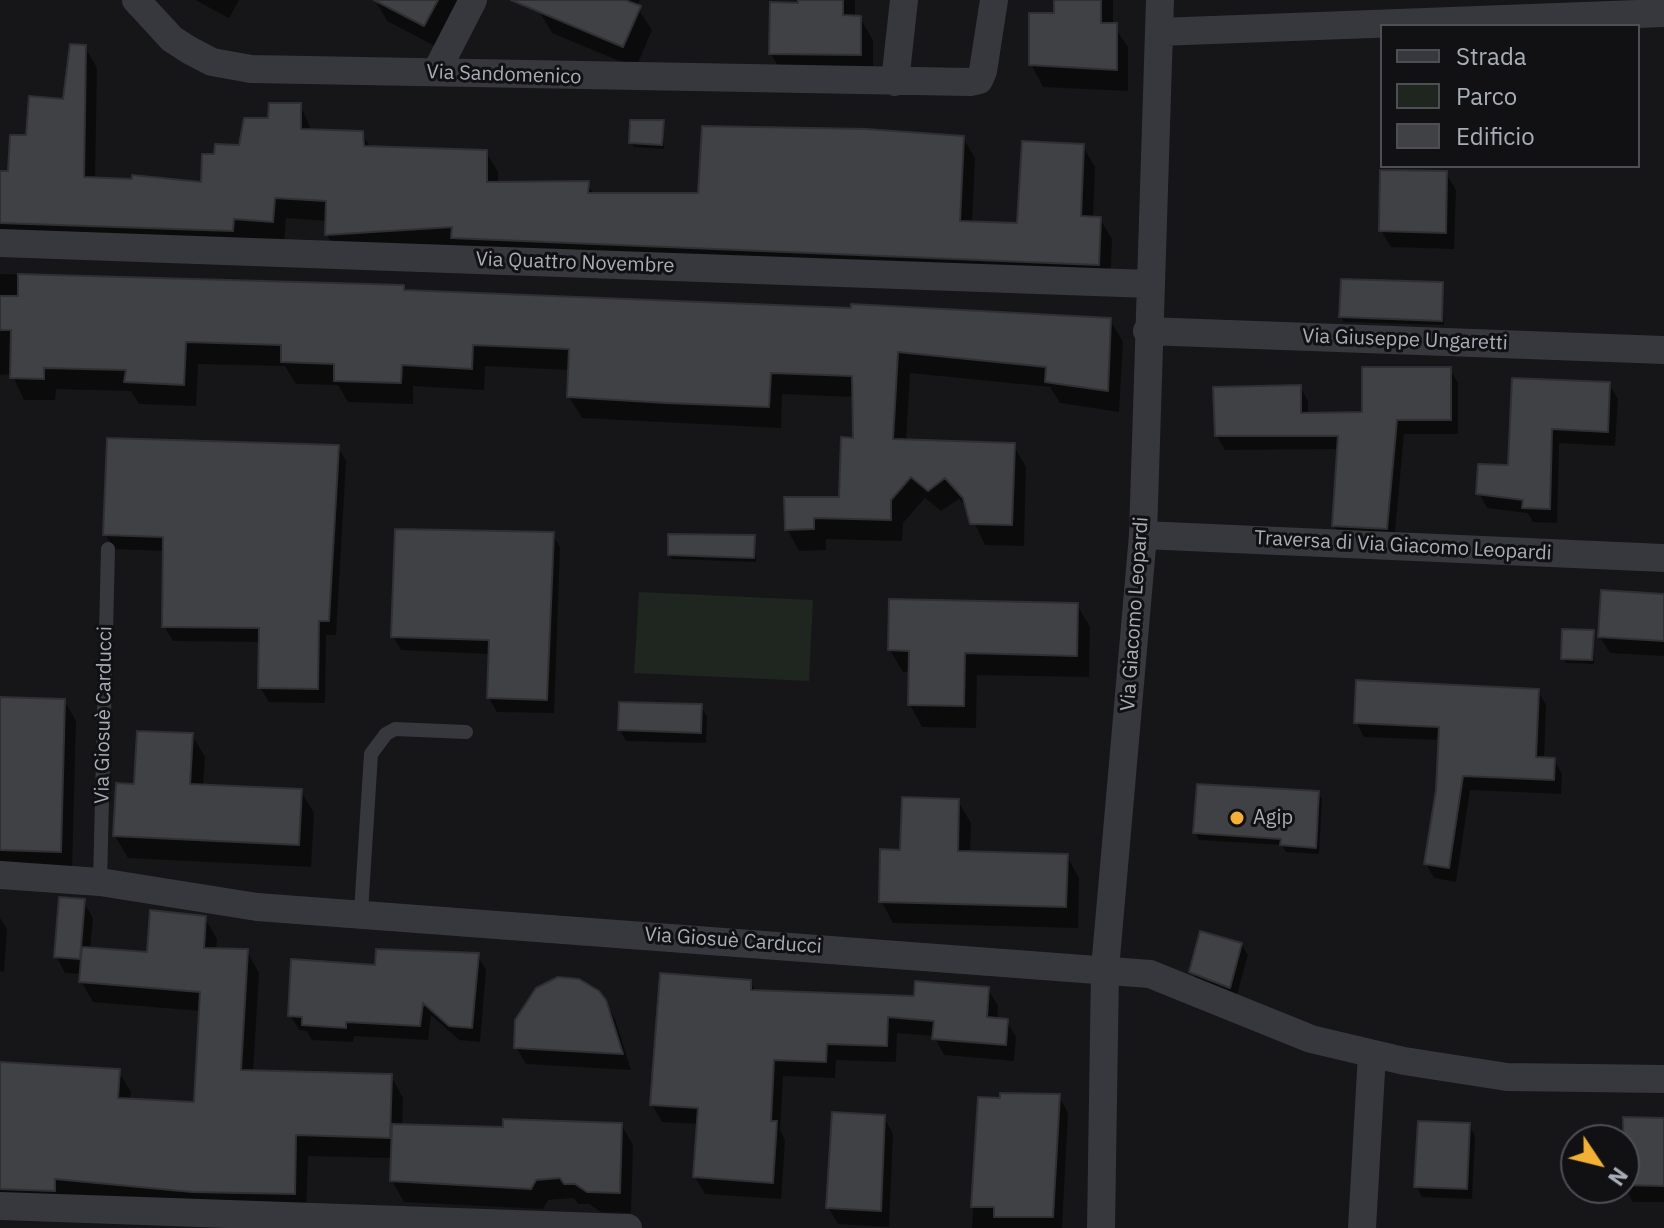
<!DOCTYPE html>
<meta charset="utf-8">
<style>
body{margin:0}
#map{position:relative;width:1664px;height:1228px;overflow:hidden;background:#161618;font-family:"IBM Plex Sans",sans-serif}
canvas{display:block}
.legend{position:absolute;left:1380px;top:24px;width:260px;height:144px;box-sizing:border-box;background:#111113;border:2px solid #4d4f55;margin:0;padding:10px 14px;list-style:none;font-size:24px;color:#a8adb8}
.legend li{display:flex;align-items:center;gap:16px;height:40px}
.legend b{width:40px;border:2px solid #4d4f55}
.north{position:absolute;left:1560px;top:1124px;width:80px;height:80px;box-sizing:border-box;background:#111113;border:2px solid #4d4f55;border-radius:50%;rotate:125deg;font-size:22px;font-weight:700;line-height:32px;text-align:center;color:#a8adb8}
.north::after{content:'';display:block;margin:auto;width:28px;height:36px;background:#f2b134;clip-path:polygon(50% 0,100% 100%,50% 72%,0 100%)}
</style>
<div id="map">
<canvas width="1664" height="1228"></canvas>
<ul class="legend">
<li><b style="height:10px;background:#37383d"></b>Strada</li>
<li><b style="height:22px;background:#1e261f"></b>Parco</li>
<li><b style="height:22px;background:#404145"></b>Edificio</li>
</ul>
<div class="north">N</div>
</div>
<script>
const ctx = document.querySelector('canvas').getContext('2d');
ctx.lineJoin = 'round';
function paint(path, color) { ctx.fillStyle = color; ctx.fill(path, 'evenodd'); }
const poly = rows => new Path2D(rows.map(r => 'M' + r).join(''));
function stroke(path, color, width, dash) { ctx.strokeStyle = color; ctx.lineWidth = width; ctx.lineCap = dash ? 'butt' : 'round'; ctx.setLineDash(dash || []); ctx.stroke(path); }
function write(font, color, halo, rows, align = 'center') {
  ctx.font = font + ' "IBM Plex Sans",sans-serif'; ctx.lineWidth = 6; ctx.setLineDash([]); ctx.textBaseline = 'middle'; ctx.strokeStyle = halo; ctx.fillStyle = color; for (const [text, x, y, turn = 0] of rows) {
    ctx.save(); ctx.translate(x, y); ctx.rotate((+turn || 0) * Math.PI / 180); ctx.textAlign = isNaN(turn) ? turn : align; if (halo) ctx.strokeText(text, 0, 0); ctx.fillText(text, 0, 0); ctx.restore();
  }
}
paint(poly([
 [639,592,813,600,809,681,634,673]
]), '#1e261f');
paint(poly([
 [195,0,239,0,229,18],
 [375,0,461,0,437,47,387,21],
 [544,0,640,0,637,7,652,30,636,68,552,33,539,11],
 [800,0,855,0,855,18,860,18,873,40,873,77,784,76,771,54],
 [1056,0,1113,0,1113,25,1128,47,1128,91,1043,87,1031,64,1056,15],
 [85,47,97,68,95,179,202,184,216,156,241,147,270,121,300,105,312,131,362,133,371,149,486,152,498,172,498,184,587,183,594,195,700,195,963,138,975,158,972,223,1019,225,1083,146,1095,167,1093,218,1100,219,1112,239,1110,285,339,255,327,235,327,221,286,218,284,242,0,243,0,173,9,174,28,137,65,101],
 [662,122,664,149,634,147,631,142],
 [1446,173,1456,190,1454,249,1391,247,1381,231],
 [0,274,403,287,406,292,1110,320,1123,342,1119,412,1060,403,1050,387,910,373,906,442,1013,445,1026,467,1024,546,985,545,968,509,959,499,941,511,925,498,903,523,902,541,826,539,826,550,799,551,787,529,841,499,855,440,854,397,782,394,781,428,582,418,569,397,570,370,485,366,484,390,413,386,413,404,348,402,338,385,296,384,285,366,198,364,196,406,139,404,131,391,56,389,55,400,24,400,12,374,0,375],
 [1442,284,1444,325,1344,322,1341,317],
 [1450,369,1458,383,1458,434,1404,434,1394,542,1343,540,1334,526,1339,449,1225,450,1217,436,1300,387,1308,401,1308,415,1364,414],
 [1514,380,1609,384,1618,399,1615,446,1559,443,1557,523,1533,522,1528,513,1487,508,1479,493,1510,467],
 [338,447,346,461,336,635,326,635,325,703,269,702,260,687,261,642,173,641,164,626,165,551,114,549,105,534],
 [552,534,560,547,554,713,497,712,489,698,490,654,401,650,393,636],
 [754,537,756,562,672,559,670,554],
 [1664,596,1664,656,1610,653,1600,637],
 [1077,605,1090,627,1089,677,977,675,976,728,922,727,910,705,910,672,903,672,890,650],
 [1593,632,1594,664,1566,663,1563,658],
 [1538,691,1546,705,1544,759,1554,760,1562,774,1561,794,1470,790,1456,882,1434,878,1426,864,1438,790,1440,740,1364,737,1356,722],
 [0,699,64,700,76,721,72,871,0,870],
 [701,706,707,717,706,743,626,741,620,730],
 [192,735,205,757,203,787,301,791,314,813,311,867,128,858,115,836,136,787],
 [1318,793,1322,799,1319,854,1286,852,1282,845,1199,840,1195,833],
 [958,801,971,823,970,854,1067,856,1079,878,1078,928,893,923,881,901,902,852],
 [83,901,93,918,90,950,149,955,205,918,217,939,216,951,247,951,259,973,253,1073,391,1076,403,1098,402,1127,505,1130,621,1124,633,1145,631,1213,601,1212,589,1204,578,1204,574,1198,548,1200,543,1209,404,1202,392,1181,393,1158,308,1156,306,1215,0,1208,0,1064,118,1071,131,1092,130,1100,196,1104,201,1011,93,1002,81,981,81,974,65,973,56,956],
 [0,918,7,929,4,972,0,971],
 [1241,944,1248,955,1236,998,1198,982,1191,971],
 [477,955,486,970,480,1042,459,1040,431,1015,428,1040,354,1036,353,1042,312,1040,307,1031,299,1030,290,1015,377,967],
 [750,982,757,993,916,999,988,989,998,1006,997,1020,1006,1020,1016,1037,1014,1061,944,1055,934,1036,897,1033,896,1062,836,1060,835,1078,783,1076,780,1130,785,1140,781,1199,705,1194,695,1177,699,1124,662,1122,652,1105],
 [605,1001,615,1019,631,1070,526,1064,516,1047],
 [1059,1096,1068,1113,1062,1228,972,1228,980,1099],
 [884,1117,893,1134,889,1227,838,1224,828,1207],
 [1625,1119,1664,1121,1664,1202,1633,1202,1624,1186],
 [1469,1125,1475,1136,1472,1199,1422,1197,1416,1186]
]), '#0007');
const building = poly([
 [374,0,438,0,424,26,374,0],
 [511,0,625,0,641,6,623,47,511,0],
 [798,0,843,0,843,15,861,16,861,55,769,54,770,2,798,3,798,0],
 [1054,0,1101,0,1101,23,1117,23,1117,70,1029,65,1029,13,1054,13,1054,0],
 [70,44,86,45,84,177,132,179,132,175,201,182,202,154,214,154,215,144,239,145,244,118,268,118,269,103,301,103,301,129,363,131,364,146,487,150,487,182,589,181,588,193,698,193,702,126,866,129,964,136,960,221,1017,223,1022,141,1084,144,1081,216,1101,217,1099,265,451,238,452,227,325,235,326,201,275,198,273,222,234,219,233,231,0,223,0,171,8,171,10,135,26,135,29,96,63,99,70,44],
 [630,120,664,120,662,145,629,143,630,120],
 [1380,170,1447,171,1446,233,1379,231,1380,170],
 [18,274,404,285,404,290,851,308,851,304,1111,318,1108,391,1045,382,1046,367,898,352,893,439,1015,443,1012,525,970,524,963,498,945,478,928,491,911,477,891,500,891,520,814,518,814,529,785,530,784,497,839,497,841,437,853,438,852,376,771,373,769,407,666,403,567,397,569,349,473,345,472,369,402,365,401,383,334,381,334,364,281,362,281,345,186,342,184,385,124,382,126,370,44,368,44,379,10,378,11,330,0,330,0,296,18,296,18,274],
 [1341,279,1443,282,1442,321,1339,317,1341,279],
 [1362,367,1451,367,1451,420,1397,420,1387,529,1332,526,1338,436,1215,436,1213,387,1301,385,1301,413,1362,412,1362,367],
 [1512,378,1610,382,1608,432,1552,429,1550,509,1522,508,1523,500,1476,494,1478,464,1508,465,1512,378],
 [107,438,339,445,329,621,319,621,318,689,258,688,259,628,162,627,163,537,103,535,107,438],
 [395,529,554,532,547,700,487,698,489,640,391,637,395,529],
 [668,534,755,535,754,558,668,555,668,534],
 [1601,590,1664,594,1664,641,1598,637,1601,590],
 [889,599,1078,603,1077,656,965,653,964,706,908,705,909,651,888,650,889,599],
 [1562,629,1594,630,1592,660,1561,659,1562,629],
 [1356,680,1539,689,1536,757,1555,758,1554,780,1463,776,1449,868,1424,864,1436,790,1439,727,1354,723,1356,680],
 [0,697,65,699,61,852,0,850,0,697],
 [619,702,702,704,701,733,618,730,619,702],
 [137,731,193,733,190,784,302,789,299,845,113,836,116,783,134,784,137,731],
 [1197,784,1319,791,1316,848,1280,845,1281,839,1193,833,1197,784],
 [902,797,959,799,958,851,1068,854,1066,907,879,902,880,849,900,850,902,797],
 [59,897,85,899,80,959,54,957,59,897],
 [150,910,206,916,204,948,248,949,241,1070,392,1074,390,1138,296,1135,295,1194,192,1192,55,1179,55,1191,0,1189,0,1062,120,1069,118,1098,194,1102,200,992,79,982,82,947,147,952,150,910],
 [1200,931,1242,943,1230,988,1189,972,1200,931],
 [376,949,479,953,472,1028,449,1026,423,1003,420,1026,346,1022,346,1028,302,1025,302,1017,288,1016,291,959,375,965,376,949],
 [660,973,751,980,751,990,914,996,915,981,989,987,987,1017,1008,1019,1006,1045,932,1039,934,1021,888,1017,887,1046,827,1044,826,1062,774,1060,771,1121,777,1121,773,1183,693,1177,698,1108,650,1105,660,973],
 [558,977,579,979,599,991,606,1000,623,1054,514,1048,515,1020,536,988,558,977],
 [1000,1093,1060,1094,1053,1217,994,1217,994,1207,971,1207,978,1097,1000,1098,1000,1093],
 [832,1112,885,1115,881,1211,826,1208,832,1112],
 [1623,1117,1664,1118,1664,1186,1624,1185,1623,1117],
 [503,1119,622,1123,620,1193,587,1192,575,1184,564,1184,560,1178,536,1180,531,1189,390,1181,392,1124,503,1127,503,1119],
 [1418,1121,1470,1123,1467,1189,1414,1187,1418,1121]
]);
paint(building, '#404145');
stroke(building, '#303034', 2);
stroke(poly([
 [100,882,108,549],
 [361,912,371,754,386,734,395,729,466,732]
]), '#37383d', 14);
stroke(poly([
 [136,0,172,39,189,50,212,62,251,69,970,82,979,80,983,71,994,0],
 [1159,32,1664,13],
 [436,72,473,0],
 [895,82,904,0],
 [0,243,1150,284],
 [1147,331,1664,350],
 [1143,535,1664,558],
 [0,875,100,882,257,907,1150,974,1311,1039,1404,1061,1507,1077,1664,1079],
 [0,1206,628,1228],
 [1101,1228,1105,969,1143,535,1160,0],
 [1362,1228,1372,1054]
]), '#37383d', 28);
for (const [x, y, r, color] of [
 [1237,818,8,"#f2b134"]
]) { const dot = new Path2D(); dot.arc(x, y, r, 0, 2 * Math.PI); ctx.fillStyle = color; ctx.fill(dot); stroke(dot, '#111113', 3); }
write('20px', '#a8adb8', '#111113', [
 ["Via Sandomenico",504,75,2],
 ["Via Quattro Novembre",575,263,2],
 ["Via Giuseppe Ungaretti",1405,340,2],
 ["Traversa di Via Giacomo Leopardi",1403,546,3],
 ["Via Giacomo Leopardi",1135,614,-86],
 ["Via Giosuè Carducci",104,715,-89],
 ["Via Giosuè Carducci",733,941,4]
]);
write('20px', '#a8adb8', '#111113', [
 ["Agip",1253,818]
], 'left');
</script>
